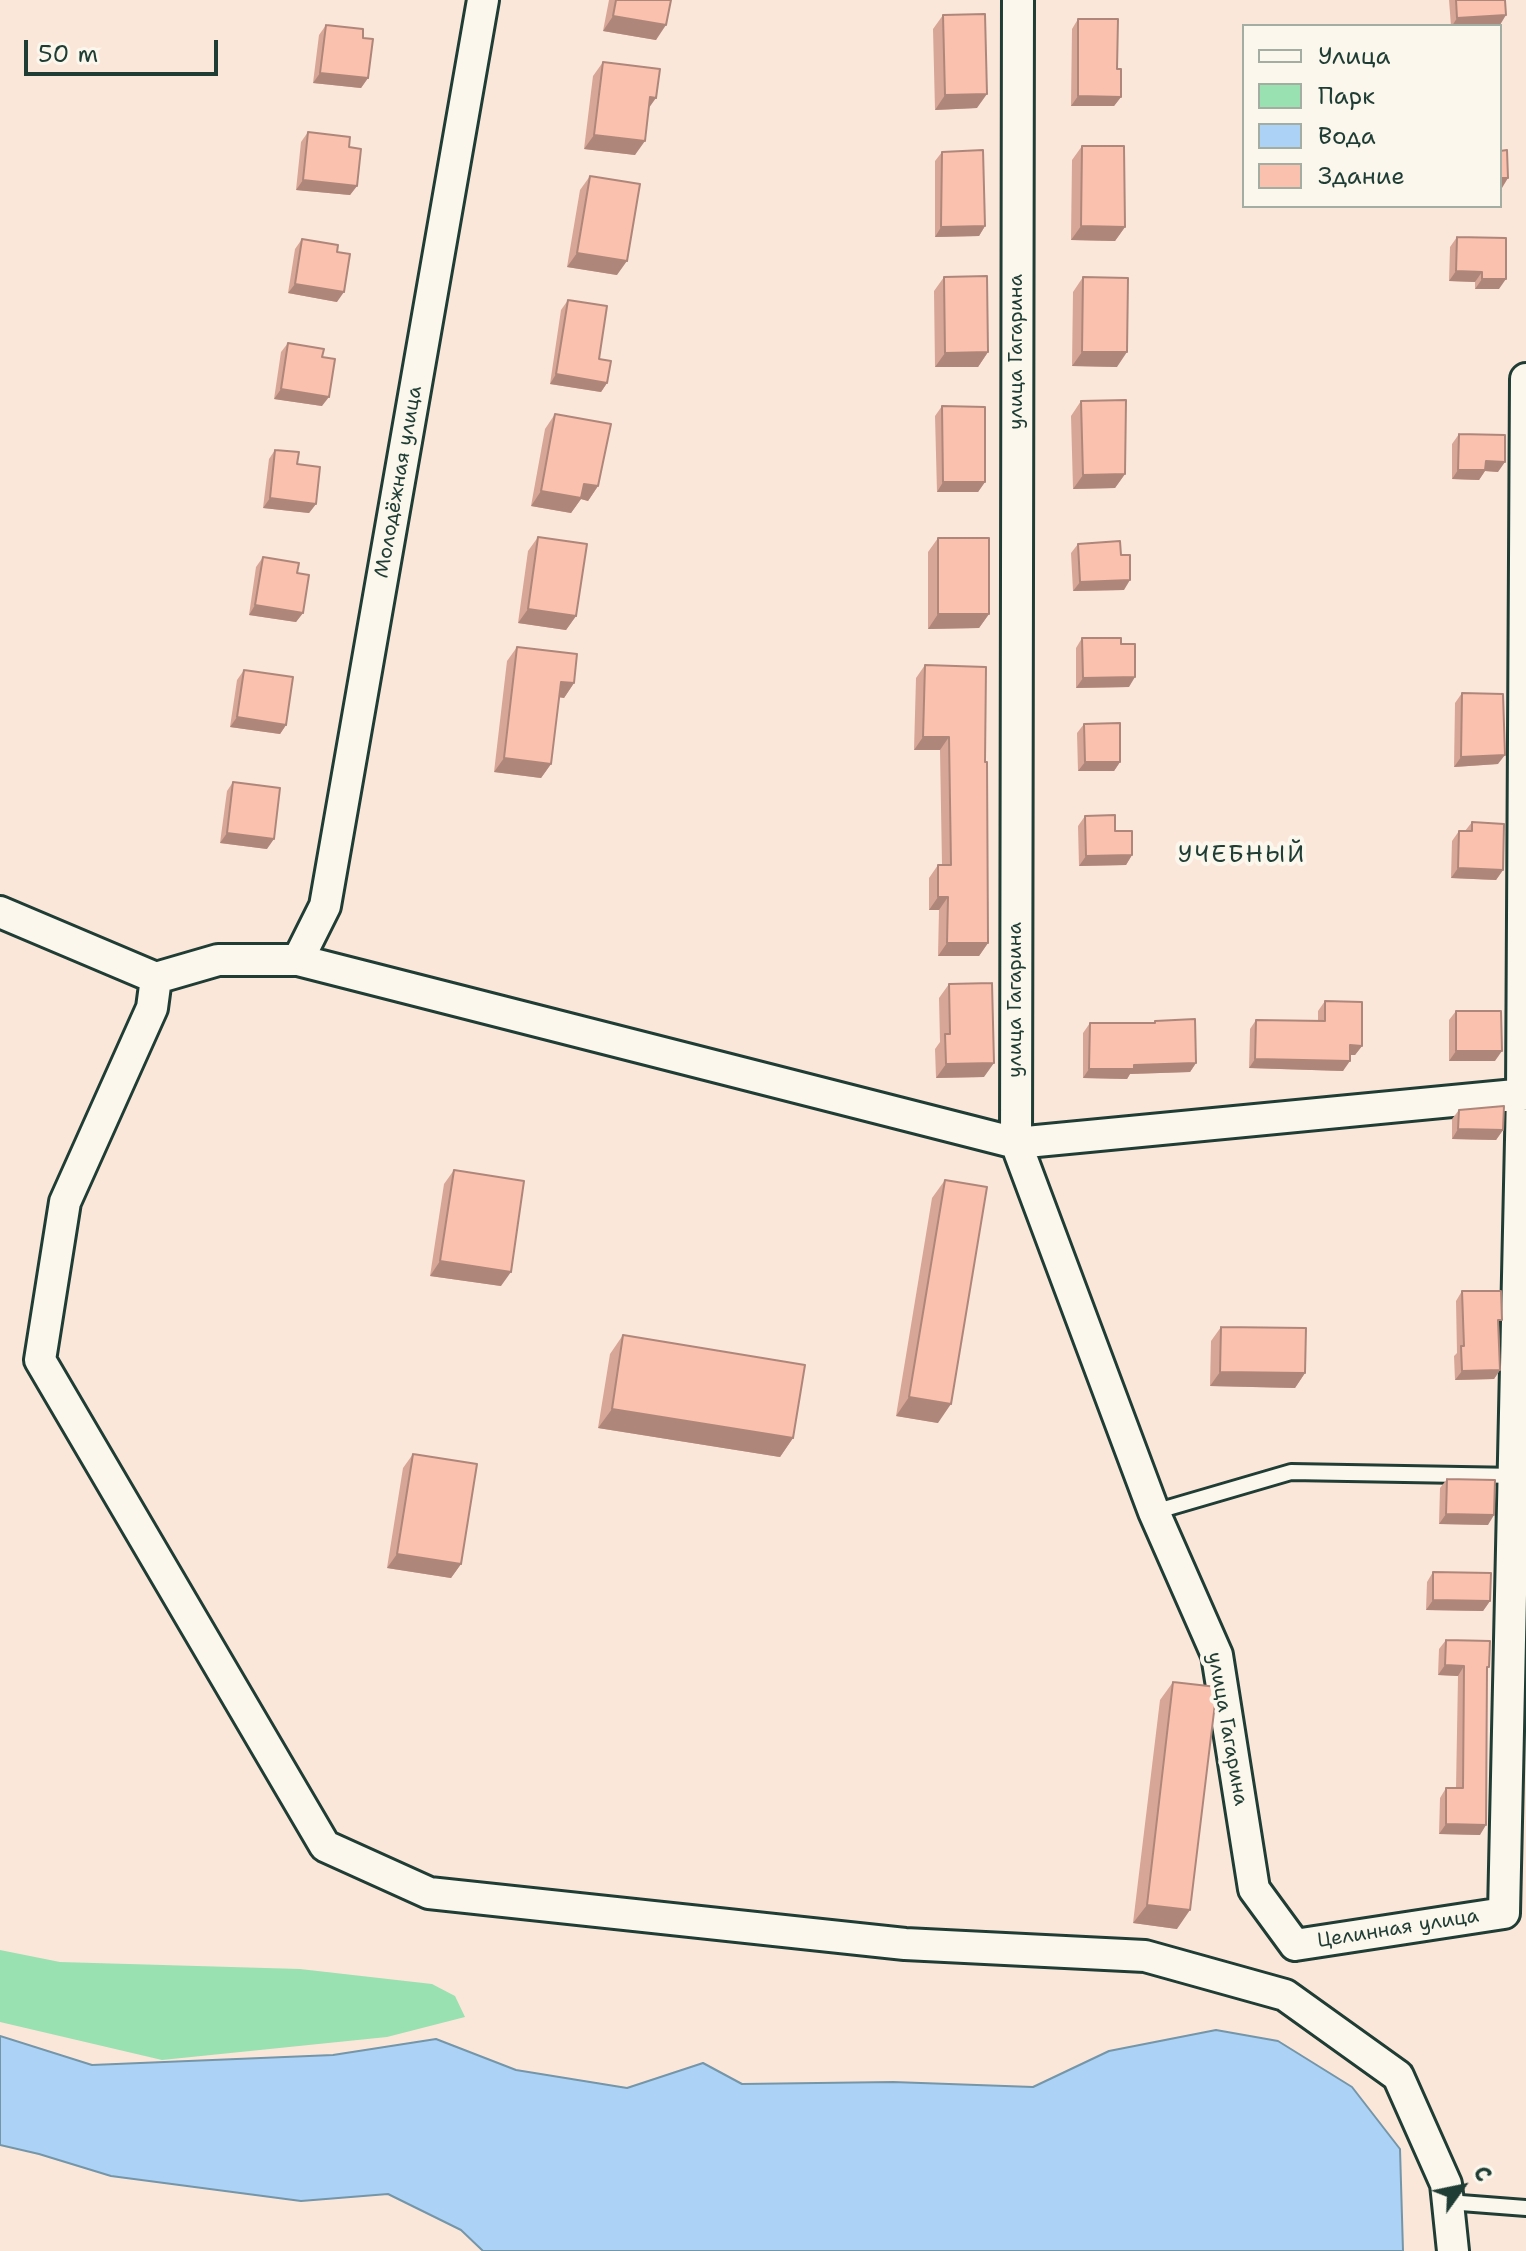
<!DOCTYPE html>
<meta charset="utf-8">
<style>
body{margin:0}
#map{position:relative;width:1526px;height:2251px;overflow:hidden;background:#fbe7da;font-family:"Shantell Sans",sans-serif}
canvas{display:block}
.legend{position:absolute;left:1242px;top:24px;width:260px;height:184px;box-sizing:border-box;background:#fbf7ec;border:2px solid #a3ada2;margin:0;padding:10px 14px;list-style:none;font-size:24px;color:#1f3d34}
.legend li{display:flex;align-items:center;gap:16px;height:40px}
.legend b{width:40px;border:2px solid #a3ada2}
.north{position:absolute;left:1422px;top:2147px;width:80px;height:80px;-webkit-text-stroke:6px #fbf7ec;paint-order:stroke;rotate:57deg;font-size:22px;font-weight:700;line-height:32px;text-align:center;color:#1f3d34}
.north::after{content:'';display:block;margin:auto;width:28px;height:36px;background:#1f3d34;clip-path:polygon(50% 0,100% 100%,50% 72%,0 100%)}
.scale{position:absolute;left:24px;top:40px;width:194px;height:36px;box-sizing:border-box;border:4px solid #1f3d34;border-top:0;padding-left:10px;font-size:24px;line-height:28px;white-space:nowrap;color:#1f3d34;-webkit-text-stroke:6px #fbf7ec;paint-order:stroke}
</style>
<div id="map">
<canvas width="1526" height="2251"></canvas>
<ul class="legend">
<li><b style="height:10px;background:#fbf7ec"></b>Улица</li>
<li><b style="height:22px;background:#99e1b0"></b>Парк</li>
<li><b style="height:22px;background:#acd2f6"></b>Вода</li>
<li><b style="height:22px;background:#fac1af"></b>Здание</li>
</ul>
<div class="north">С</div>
<div class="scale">50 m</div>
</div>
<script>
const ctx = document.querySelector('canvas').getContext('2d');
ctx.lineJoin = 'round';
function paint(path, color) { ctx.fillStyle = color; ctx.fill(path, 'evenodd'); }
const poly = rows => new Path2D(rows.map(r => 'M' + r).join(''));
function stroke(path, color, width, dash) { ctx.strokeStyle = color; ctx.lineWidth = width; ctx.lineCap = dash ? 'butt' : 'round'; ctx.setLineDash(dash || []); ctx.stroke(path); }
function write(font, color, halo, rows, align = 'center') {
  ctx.font = font + ' "Shantell Sans",sans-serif'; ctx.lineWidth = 8; ctx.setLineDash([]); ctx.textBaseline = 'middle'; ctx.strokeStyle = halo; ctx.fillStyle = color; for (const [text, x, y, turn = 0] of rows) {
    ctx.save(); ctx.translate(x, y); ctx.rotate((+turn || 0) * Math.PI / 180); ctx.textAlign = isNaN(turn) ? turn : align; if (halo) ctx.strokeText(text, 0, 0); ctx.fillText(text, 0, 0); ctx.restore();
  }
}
paint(poly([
 [0,1950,60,1962,300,1969,432,1984,455,1996,465,2017,387,2037,162,2060,0,2022]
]), '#99e1b0');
const water = poly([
 [1216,2030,1278,2041,1352,2087,1400,2149,1403,2251,483,2251,461,2230,388,2194,301,2201,111,2176,39,2154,0,2145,0,2036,92,2065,333,2055,436,2039,516,2070,627,2088,703,2063,742,2084,893,2082,1033,2087,1109,2051,1216,2030]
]);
paint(water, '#acd2f6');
stroke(water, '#7496a8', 2);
const service = poly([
 [1154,1512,1291,1472,1518,1476],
 [1448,2202,1526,2208]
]);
const minor = poly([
 [1018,0,1016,1143,1154,1512,1217,1655,1254,1889,1295,1945],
 [0,912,156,978,218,960,298,960,1016,1143,1526,1094],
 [298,960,325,906,483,0],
 [156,978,152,1008,65,1202,40,1360,325,1846,429,1893,905,1944,1145,1956,1285,1995,1398,2076,1446,2184,1453,2251],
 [1295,1945,1504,1913,1522,1094,1526,379]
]);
stroke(service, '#1f3d34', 20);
stroke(minor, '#1f3d34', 36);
stroke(service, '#fbf7ec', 14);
stroke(minor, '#fbf7ec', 30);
paint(poly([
 [609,0,671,0,656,40,603,31],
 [1449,0,1505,0,1500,25,1479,26,1451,26],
 [943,15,977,108,935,110,933,29],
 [1078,19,1117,69,1121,97,1114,106,1071,106,1072,29],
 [326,25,363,38,368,78,361,88,313,83,319,35],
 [603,62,648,108,635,155,584,149,593,76],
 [308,132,349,147,357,186,350,195,296,190,301,142],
 [1082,146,1125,227,1115,241,1071,240,1072,160],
 [942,152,985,226,979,236,935,237,935,161],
 [590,176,617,275,567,267,580,190],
 [1457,237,1499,289,1475,289,1475,282,1449,281,1450,247],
 [302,239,337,252,337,302,288,293,295,249],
 [944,277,988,352,978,367,935,367,934,291],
 [1083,277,1117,367,1072,366,1073,292],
 [568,300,607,383,601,392,550,384,561,310],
 [288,343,322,357,322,406,274,399,281,352],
 [1081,401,1125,474,1115,488,1073,489,1071,416],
 [942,406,985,482,978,492,937,492,935,416],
 [555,414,598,486,588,501,581,499,571,513,531,506,545,429],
 [1459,434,1498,472,1485,471,1479,480,1452,479,1452,444],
 [275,450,297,464,316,504,309,513,263,508,269,459],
 [538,537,576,616,566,630,518,623,528,551],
 [938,538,989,614,979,628,928,629,928,552],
 [1078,544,1124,590,1073,591,1071,553],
 [263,557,297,573,303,613,296,622,249,615,256,567],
 [1082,638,1121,644,1129,687,1076,688,1076,648],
 [517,647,574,683,564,698,559,697,551,764,541,778,494,772,507,661],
 [925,665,985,762,988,943,979,956,938,956,939,910,929,910,929,878,938,865,942,865,940,750,914,750,916,678],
 [244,670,286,725,280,734,230,727,237,680],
 [1462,693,1498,764,1454,767,1455,703],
 [1084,724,1120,762,1114,771,1078,771,1077,733],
 [233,782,267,849,220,843,227,791],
 [1085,816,1115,831,1132,855,1126,865,1079,866,1078,826],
 [1472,822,1503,870,1496,880,1451,878,1452,841,1459,831,1465,831],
 [949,984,984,1077,936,1078,935,1049,940,1042,939,998],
 [1325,1001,1362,1046,1355,1055,1350,1055,1343,1071,1249,1068,1250,1029,1256,1020,1318,1021,1318,1011],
 [1456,1011,1495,1061,1449,1061,1449,1020],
 [1155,1021,1196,1063,1190,1072,1130,1074,1127,1079,1083,1078,1083,1033,1090,1023,1153,1023],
 [1459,1110,1503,1130,1496,1140,1452,1139,1452,1119],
 [454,1170,501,1286,430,1276,444,1184],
 [945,1180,938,1423,896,1416,932,1198],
 [1462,1291,1499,1325,1500,1370,1494,1379,1455,1380,1454,1356,1457,1353,1456,1301],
 [1221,1327,1305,1373,1295,1388,1210,1386,1211,1341],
 [623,1335,793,1438,780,1457,598,1428,610,1354],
 [413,1454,461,1564,451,1578,387,1568,403,1468],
 [1447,1479,1488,1525,1439,1524,1440,1488],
 [1433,1572,1490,1601,1483,1611,1426,1610,1427,1582],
 [1446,1640,1487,1670,1480,1835,1439,1834,1440,1798,1446,1788,1456,1788,1458,1676,1438,1675,1439,1649],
 [1173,1682,1177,1929,1133,1923,1160,1700]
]), '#d7a696');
paint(poly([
 [1506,15,1500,25,1452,26,1457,18],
 [613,16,666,25,656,40,603,31],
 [320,73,368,78,361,88,313,83],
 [987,94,977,108,935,110,945,95],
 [1078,96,1121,97,1114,106,1071,106],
 [650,97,656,98,646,112],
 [594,135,645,141,635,155,584,149],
 [1500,178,1508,178,1502,188,1500,188],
 [303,180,357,186,350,195,296,190],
 [985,226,979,236,935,237,941,227],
 [1081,226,1125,227,1115,241,1071,240],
 [577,253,627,261,617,275,567,267],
 [1456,271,1482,272,1475,282,1449,281],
 [1482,279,1506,279,1499,289,1475,289],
 [295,284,344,292,337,302,288,293],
 [988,352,978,367,935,367,945,353],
 [1082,352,1127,352,1117,367,1072,366],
 [556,374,607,383,601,392,550,384],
 [281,389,329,397,322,406,274,399],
 [1486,461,1505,462,1498,472,1485,471,1479,480,1452,479,1458,470],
 [1125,474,1115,488,1073,489,1083,475],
 [943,482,985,482,978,492,937,492],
 [584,484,598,486,588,501,581,499,571,513,531,506,541,491],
 [270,498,316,504,309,513,263,508],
 [1130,580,1124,590,1073,591,1080,582],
 [255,605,303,613,296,622,249,615],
 [528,609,576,616,566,630,518,623],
 [938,614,989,614,979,628,928,629],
 [1135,677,1129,687,1076,688,1083,678],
 [561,682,574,683,564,698,551,696],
 [237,717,286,725,280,734,230,727],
 [923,737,949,737,940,750,914,750],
 [1505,755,1498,764,1454,767,1461,757],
 [504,758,551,764,541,778,494,772],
 [1085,762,1120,762,1114,771,1078,771],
 [227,833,274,839,267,849,220,843],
 [1132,855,1126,865,1079,866,1086,856],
 [1458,868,1503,870,1496,880,1451,878],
 [938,897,948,897,939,910,929,910],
 [947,943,988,943,979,956,938,956],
 [1350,1045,1362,1046,1355,1055,1344,1055],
 [1456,1051,1502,1051,1495,1061,1449,1061],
 [1255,1059,1350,1061,1343,1071,1249,1068],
 [994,1063,984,1077,936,1078,946,1064],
 [1196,1063,1190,1072,1130,1074,1127,1079,1083,1078,1089,1069,1134,1065],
 [1458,1129,1503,1130,1496,1140,1452,1139],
 [440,1261,511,1272,501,1286,430,1276],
 [1500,1370,1494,1379,1455,1380,1462,1371],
 [1220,1372,1305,1373,1295,1388,1210,1386],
 [909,1397,951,1404,938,1423,896,1416],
 [612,1409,793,1438,780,1457,598,1428],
 [1446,1514,1494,1515,1488,1525,1439,1524],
 [397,1554,461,1564,451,1578,387,1568],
 [1433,1600,1490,1601,1483,1611,1426,1610],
 [1445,1665,1464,1666,1458,1676,1438,1675],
 [1446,1824,1486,1825,1480,1835,1439,1834],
 [1147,1905,1190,1910,1177,1929,1133,1923]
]), '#af877a');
const building = poly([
 [616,0,671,0,666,25,613,16,616,0],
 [1456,0,1505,0,1506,15,1457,18,1456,0],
 [985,14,987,94,945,95,943,15,985,14],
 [1078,19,1118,19,1117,69,1121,69,1121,97,1078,96,1078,19],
 [326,25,363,29,363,38,373,39,368,78,320,73,326,25],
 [603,62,660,69,656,98,650,97,645,141,594,135,603,62],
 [308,132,350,137,349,147,361,149,357,186,303,180,308,132],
 [1082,146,1124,146,1125,227,1081,226,1082,146],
 [983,150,985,226,941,227,942,152,983,150],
 [1507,150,1508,178,1500,178,1500,151,1507,150],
 [590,176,640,184,627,261,577,253,590,176],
 [1457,237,1506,238,1506,279,1482,279,1482,272,1456,271,1457,237],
 [302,239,338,245,337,252,350,254,344,292,295,284,302,239],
 [987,276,988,352,945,353,944,277,987,276],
 [1083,277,1128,278,1127,352,1082,352,1083,277],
 [568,300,607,306,599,359,611,361,607,383,556,374,568,300],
 [288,343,324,349,322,357,335,359,329,397,281,389,288,343],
 [1126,400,1125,474,1083,475,1081,401,1126,400],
 [942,406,985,407,985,482,943,482,942,406],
 [555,414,611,424,598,486,584,484,581,498,541,491,555,414],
 [1459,434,1505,435,1505,462,1486,461,1485,470,1458,470,1459,434],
 [275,450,299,452,297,464,320,467,316,504,270,498,275,450],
 [538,537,587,544,576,616,528,609,538,537],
 [938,538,989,538,989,614,938,614,938,538],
 [1120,541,1121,555,1130,555,1130,580,1080,582,1078,544,1120,541],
 [263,557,299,563,297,573,309,575,303,613,255,605,263,557],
 [1082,638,1121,638,1121,644,1135,644,1135,677,1083,678,1082,638],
 [517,647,577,654,574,683,561,682,551,764,504,758,517,647],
 [925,665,986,667,985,762,987,762,988,943,947,943,948,897,938,897,938,865,951,865,949,737,923,737,925,665],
 [244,670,293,677,286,725,237,717,244,670],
 [1462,693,1503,694,1505,755,1461,757,1462,693],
 [1120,723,1120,762,1085,762,1084,724,1120,723],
 [233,782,280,788,274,839,227,833,233,782],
 [1115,815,1115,831,1132,831,1132,855,1086,856,1085,816,1115,815],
 [1472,822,1504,824,1503,870,1458,868,1459,831,1472,831,1472,822],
 [992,983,994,1063,946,1064,945,1034,950,1034,949,984,992,983],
 [1325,1001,1362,1002,1362,1046,1350,1045,1350,1061,1255,1059,1256,1020,1325,1021,1325,1001],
 [1456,1011,1501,1011,1502,1051,1456,1051,1456,1011],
 [1195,1019,1196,1063,1134,1065,1134,1069,1089,1069,1090,1023,1155,1023,1155,1021,1195,1019],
 [1504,1106,1503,1130,1458,1129,1459,1110,1504,1106],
 [454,1170,524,1181,511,1272,440,1261,454,1170],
 [945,1180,987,1187,951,1404,909,1397,945,1180],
 [1462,1291,1501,1291,1502,1320,1498,1320,1500,1370,1462,1371,1461,1346,1464,1346,1462,1291],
 [1221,1327,1306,1328,1305,1373,1220,1372,1221,1327],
 [623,1335,805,1365,793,1438,612,1409,623,1335],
 [413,1454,477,1464,461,1564,397,1554,413,1454],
 [1447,1479,1495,1480,1494,1515,1446,1514,1447,1479],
 [1433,1572,1491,1573,1490,1601,1433,1600,1433,1572],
 [1446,1640,1490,1641,1489,1667,1487,1667,1486,1825,1446,1824,1446,1788,1463,1788,1464,1666,1445,1665,1446,1640],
 [1173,1682,1217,1687,1190,1910,1147,1905,1173,1682]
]);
paint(building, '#fac1af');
stroke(building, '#af877a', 2);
write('20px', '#1f3d34', '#fbf7ec', [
 ["улица Гагарина",1017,352,-90],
 ["Молодёжная улица",399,482,-80],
 ["улица Гагарина",1016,1000,-90],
 ["улица Гагарина",1227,1729,80],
 ["Целинная улица",1398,1929,-9]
]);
ctx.letterSpacing = '2px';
write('24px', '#1f3d34', '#fbf7ec', [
 ["УЧЕБНЫЙ",1242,856]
]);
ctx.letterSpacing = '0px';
</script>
